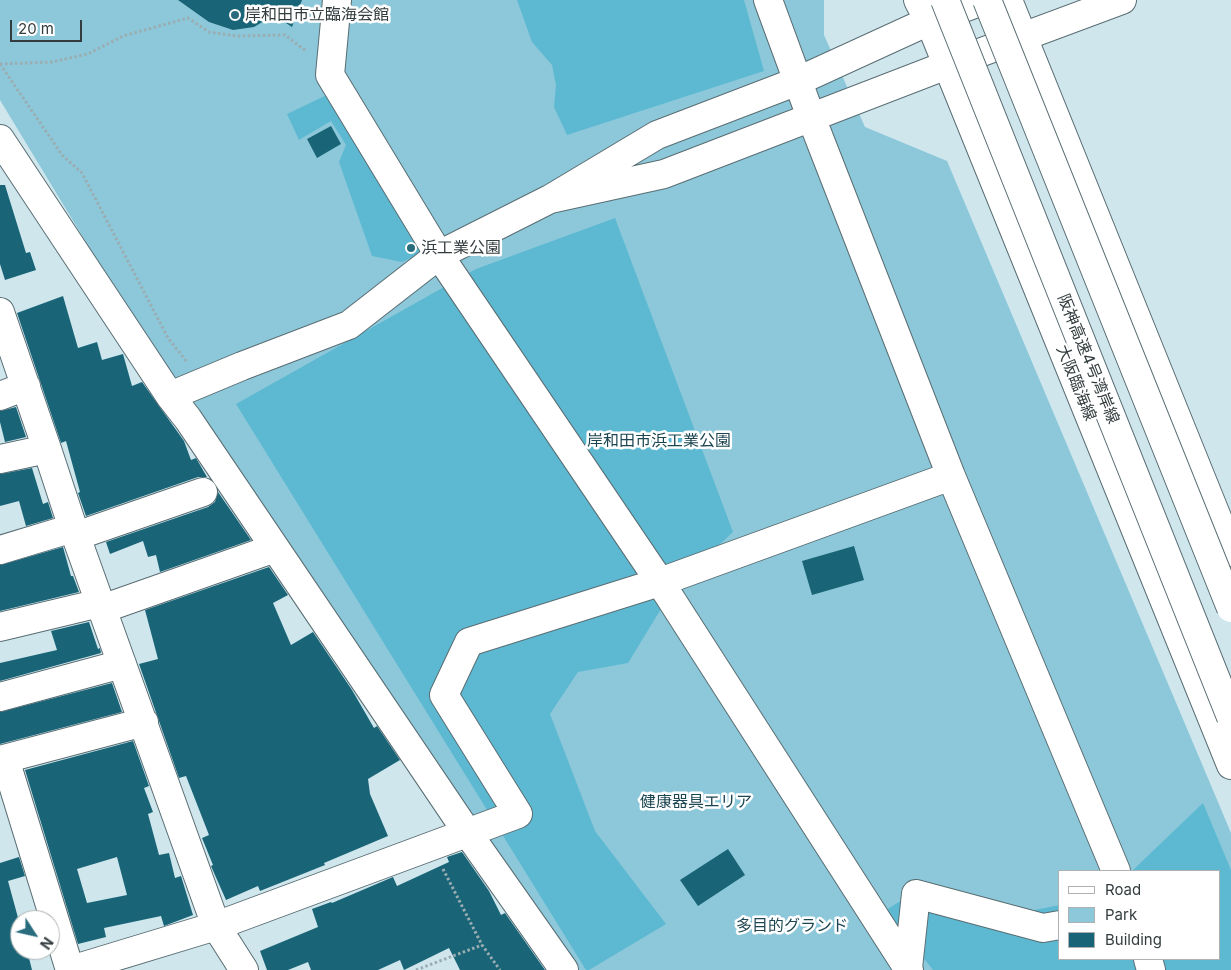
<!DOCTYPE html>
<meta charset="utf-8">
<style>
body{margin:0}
#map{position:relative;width:1231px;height:970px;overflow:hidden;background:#cfe6ed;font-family:Inter,sans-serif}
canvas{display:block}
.legend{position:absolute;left:1058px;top:870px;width:162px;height:90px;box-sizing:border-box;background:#fff;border:1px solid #adb1b2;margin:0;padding:6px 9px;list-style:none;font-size:15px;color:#333c3e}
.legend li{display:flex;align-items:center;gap:10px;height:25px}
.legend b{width:25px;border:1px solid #adb1b2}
.north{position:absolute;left:10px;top:910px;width:50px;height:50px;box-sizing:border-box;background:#fff;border:1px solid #adb1b2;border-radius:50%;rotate:125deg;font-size:14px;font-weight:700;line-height:20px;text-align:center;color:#333c3e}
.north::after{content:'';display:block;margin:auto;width:18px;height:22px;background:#296c7e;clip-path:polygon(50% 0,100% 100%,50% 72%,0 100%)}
.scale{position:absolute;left:10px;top:20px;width:72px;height:22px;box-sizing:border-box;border:2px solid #333c3e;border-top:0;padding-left:6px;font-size:15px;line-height:18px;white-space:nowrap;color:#333c3e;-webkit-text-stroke:4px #fff;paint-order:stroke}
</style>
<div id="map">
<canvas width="1231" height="970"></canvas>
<ul class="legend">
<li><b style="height:6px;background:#fff"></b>Road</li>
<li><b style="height:14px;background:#8cc8d9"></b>Park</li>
<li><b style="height:14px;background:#196577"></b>Building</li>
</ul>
<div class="north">N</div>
<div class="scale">20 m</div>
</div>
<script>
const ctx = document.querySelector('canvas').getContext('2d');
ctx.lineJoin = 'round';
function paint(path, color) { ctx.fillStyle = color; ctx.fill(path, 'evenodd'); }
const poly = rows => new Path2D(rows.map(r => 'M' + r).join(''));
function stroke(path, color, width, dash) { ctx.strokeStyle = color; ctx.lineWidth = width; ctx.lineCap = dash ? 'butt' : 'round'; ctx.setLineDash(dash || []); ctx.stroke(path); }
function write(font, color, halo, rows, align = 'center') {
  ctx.font = font + ' Inter,"Noto Sans JP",sans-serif'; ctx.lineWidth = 5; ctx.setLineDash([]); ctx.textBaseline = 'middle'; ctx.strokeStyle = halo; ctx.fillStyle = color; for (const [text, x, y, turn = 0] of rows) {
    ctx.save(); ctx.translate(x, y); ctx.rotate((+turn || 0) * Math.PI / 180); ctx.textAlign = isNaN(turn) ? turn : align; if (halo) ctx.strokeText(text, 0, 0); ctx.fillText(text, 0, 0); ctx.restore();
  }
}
paint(poly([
 [0,0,824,0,824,35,865,127,947,161,1218,802,1231,833,1231,970,572,970,182,401,0,100],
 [1060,871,1220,871,1220,959,1060,959]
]), '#8cc8d9');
paint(poly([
 [517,0,744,0,764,71,567,135,554,107,556,85,552,65,532,42],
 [331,93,427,251,402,262,372,256,339,162,346,145,331,121,299,140,287,114],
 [615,218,733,532,675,586,628,663,578,672,550,714,595,831,666,924,589,970,586,970,236,404,476,269],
 [1203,803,1231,870,1231,970,933,970,886,910,902,900,1029,911,1060,905,1060,959,1220,959,1220,871,1132,871]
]), '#5db9d2');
paint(poly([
 [178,0,302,0,292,27,274,15,254,27,233,30,209,22],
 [331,126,341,144,317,158,307,139],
 [0,185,5,185,26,253,30,252,36,270,5,280,0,264],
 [63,296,78,348,97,342,102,360,123,354,132,386,142,382,184,441,191,460,196,458,207,477,198,477,86,516,78,493,80,492,66,441,61,443,17,313],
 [16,407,26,437,5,442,0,422,0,411],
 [32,468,43,504,48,502,53,518,26,526,19,501,0,506,0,474],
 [218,492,251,540,160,572,156,555,148,557,143,541,110,554,106,542,208,507,215,502],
 [854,546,864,580,812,595,802,561],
 [63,547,71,576,73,576,79,592,0,611,0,565],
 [269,567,288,595,273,603,291,645,313,632,352,690,374,728,377,726,400,760,368,779,370,794,388,836,324,863,325,865,260,891,258,886,226,900,211,866,213,865,202,838,209,835,186,776,179,778,139,664,158,659,145,610],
 [89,622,98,649,100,648,101,653,0,681,0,663,57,650,51,631],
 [112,683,122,712,0,744,0,712],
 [133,741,149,786,144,788,153,812,148,814,159,855,169,853,175,878,181,876,193,915,164,926,161,916,104,928,106,937,78,944,25,770],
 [117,857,127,895,87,903,77,869],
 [728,849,745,875,698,906,680,880],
 [462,852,489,891,501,915,505,913,545,970,460,970,449,948,404,970,400,960,378,970,311,970,308,962,288,970,267,970,260,951,318,927,312,909,331,902,332,903,393,877,397,886,449,862,447,857],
 [19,857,25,876,8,881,20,925,20,950,27,950,32,970,0,970,0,863]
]), '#196577');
const minor = poly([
 [337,0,330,75,439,255,660,582,909,970],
 [768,0,811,117,951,476,1116,871],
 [985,0,929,21,798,81,657,135,550,199,664,174,947,65,1122,0],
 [0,139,170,396,188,419,467,832,564,970],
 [0,312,47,449,73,528,216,926,244,970],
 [0,396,26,386],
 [170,396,242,366,349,325,439,255,550,199],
 [0,459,47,449],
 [76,536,203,492],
 [0,550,73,528],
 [102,609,275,548],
 [0,627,100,603],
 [0,697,122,664],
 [5,759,70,970],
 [0,760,144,722],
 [1148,959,1151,970],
 [908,968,916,894,1043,928,1060,925],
 [71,970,216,926,518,814,444,695,469,642,660,582,951,476]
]);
const major = poly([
 [921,0,1231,765],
 [1008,0,1231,552]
]);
const highway = poly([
 [918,0,929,21]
]);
stroke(minor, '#596d73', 30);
stroke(major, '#596d73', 30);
stroke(highway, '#596d73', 30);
stroke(poly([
 [0,64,62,155,82,173,168,338,187,362],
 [0,64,52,62,88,54,123,36,188,18,209,32,236,36,285,35,306,51,307,51],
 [443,869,482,945,500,970],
 [416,970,482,945]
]), '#9aadb2', 3, [2.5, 2.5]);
stroke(minor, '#fff', 28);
stroke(major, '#fff', 28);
stroke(highway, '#fff', 28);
const highwayBridge = poly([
 [945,0,1231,717],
 [987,0,1231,608]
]);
stroke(highwayBridge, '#596d73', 30, []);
stroke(highwayBridge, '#fff', 28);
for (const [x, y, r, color] of [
 [235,15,5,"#296c7e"],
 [411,248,5,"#296c7e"]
]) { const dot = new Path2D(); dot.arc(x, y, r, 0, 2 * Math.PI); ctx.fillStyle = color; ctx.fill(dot); stroke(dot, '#fff', 2); }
write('16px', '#333c3e', '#fff', [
 ["岸和田市立臨海会館",245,15],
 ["浜工業公園",421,248]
], 'left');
write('16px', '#333c3e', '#fff', [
 ["阪神高速4号湾岸線",1088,359,68],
 ["大阪臨海線",1076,383,68]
]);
write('16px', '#1c4651', '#fff', [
 ["岸和田市浜工業公園",659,441],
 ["健康器具エリア",696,802],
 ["多目的グランド",792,926]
]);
</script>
